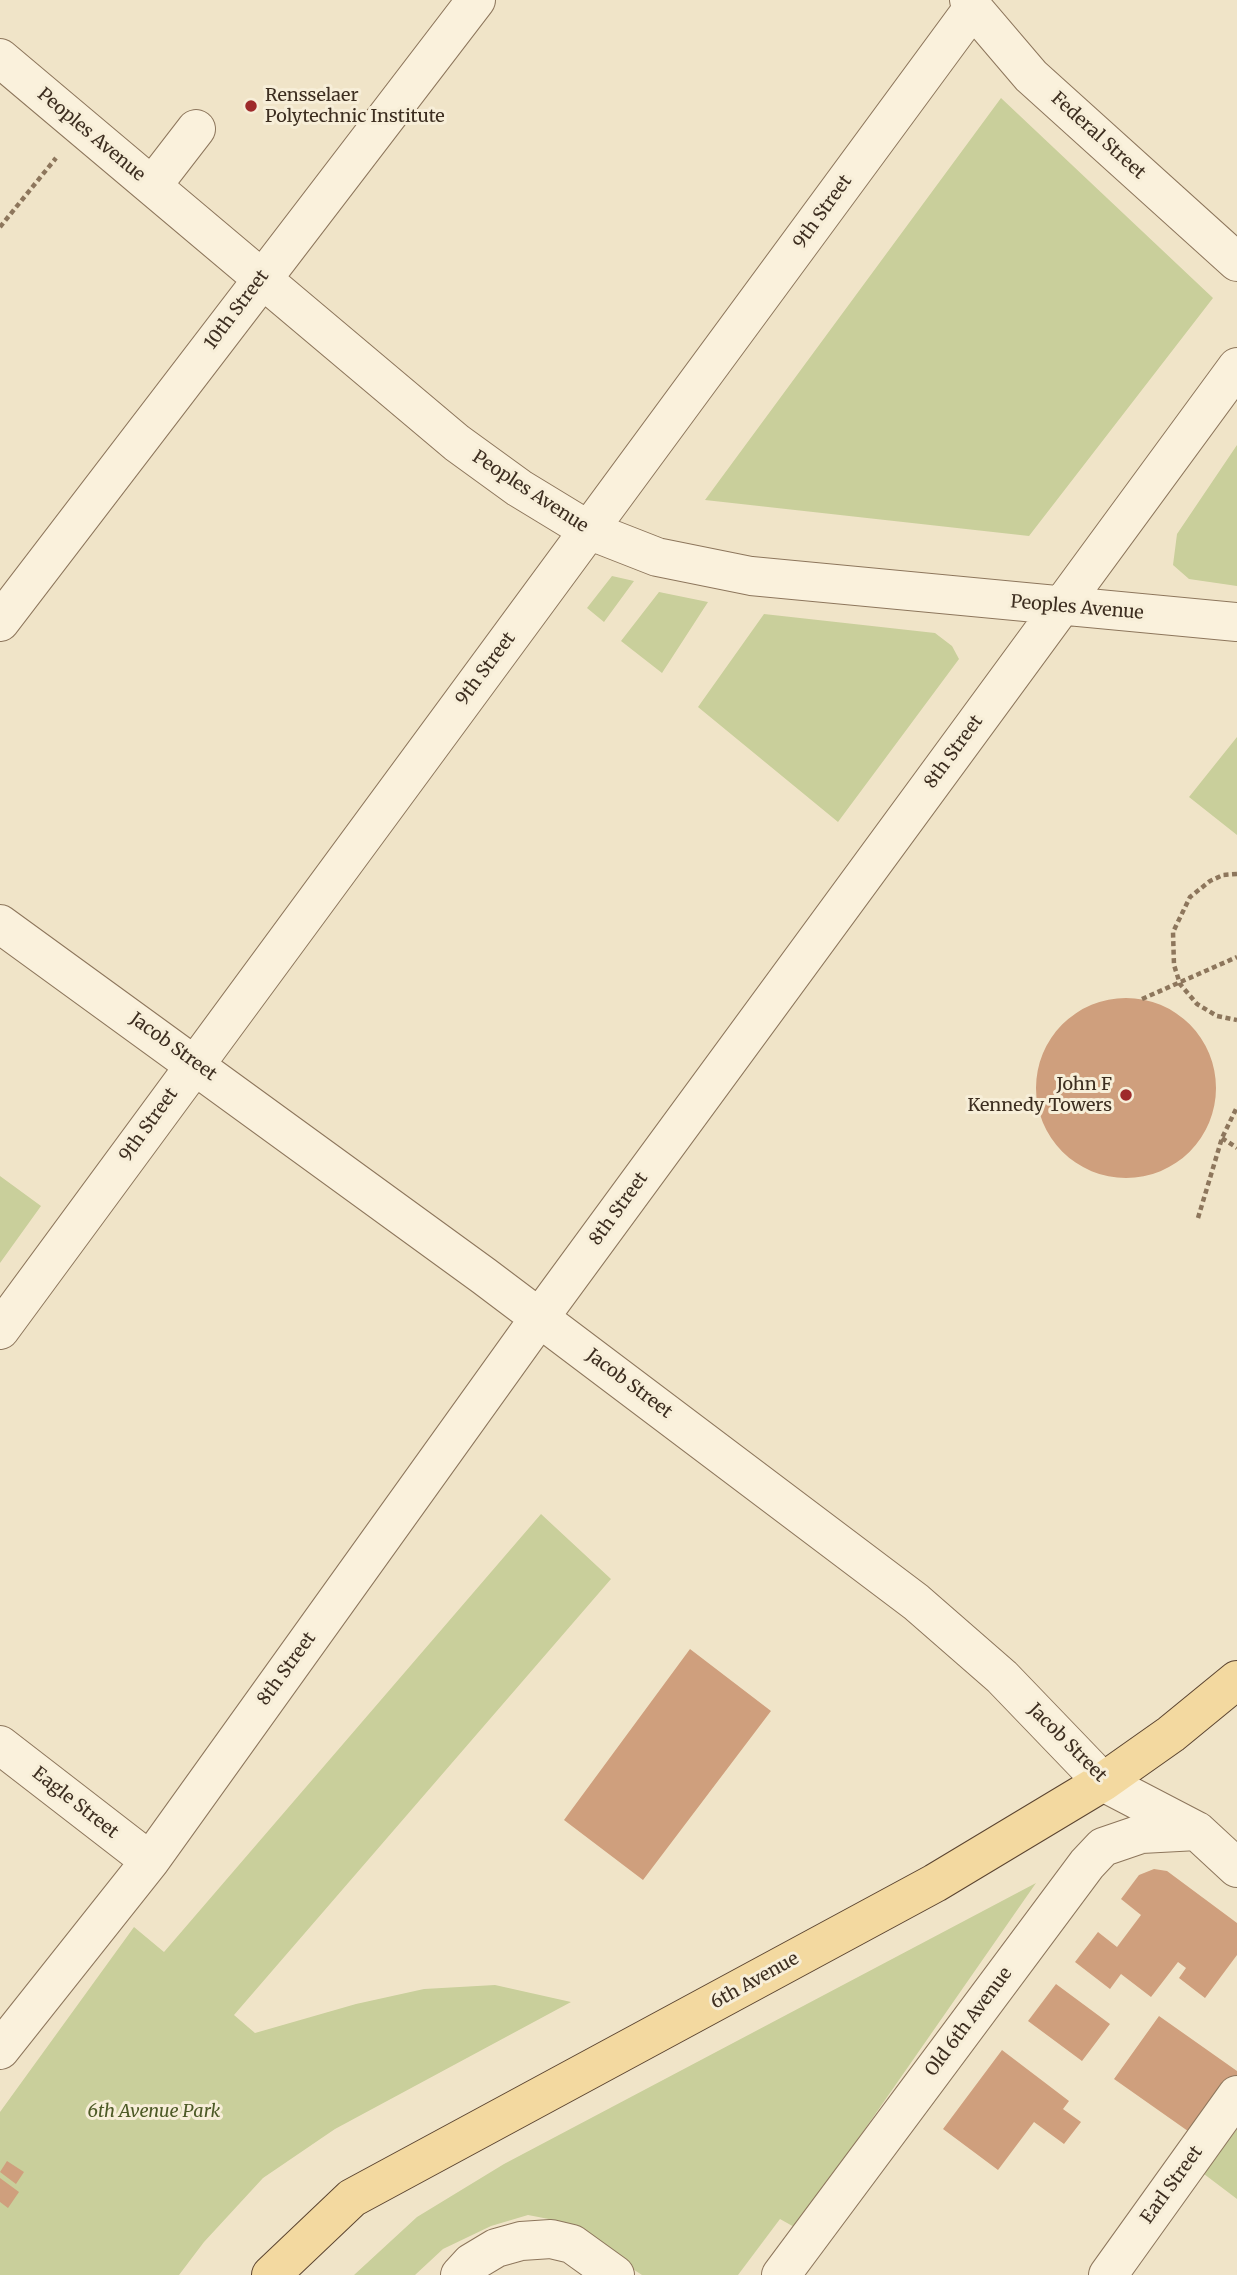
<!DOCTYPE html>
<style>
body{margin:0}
canvas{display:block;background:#f0e4c8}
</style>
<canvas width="1237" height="2275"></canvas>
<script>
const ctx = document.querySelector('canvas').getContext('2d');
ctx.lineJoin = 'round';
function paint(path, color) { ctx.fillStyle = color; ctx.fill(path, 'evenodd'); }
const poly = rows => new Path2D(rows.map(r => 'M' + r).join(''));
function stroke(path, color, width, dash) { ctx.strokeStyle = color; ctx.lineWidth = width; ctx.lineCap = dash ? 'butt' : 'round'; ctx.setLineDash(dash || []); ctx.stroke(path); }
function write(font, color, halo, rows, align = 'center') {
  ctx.font = font + ' Merriweather,serif'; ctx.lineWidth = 6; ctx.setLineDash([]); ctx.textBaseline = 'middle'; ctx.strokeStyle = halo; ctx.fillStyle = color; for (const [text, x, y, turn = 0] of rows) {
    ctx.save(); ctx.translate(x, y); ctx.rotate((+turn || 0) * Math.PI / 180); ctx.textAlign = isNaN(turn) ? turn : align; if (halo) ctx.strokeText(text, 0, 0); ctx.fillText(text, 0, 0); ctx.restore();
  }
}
paint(poly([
 [1001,98,1213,298,1029,536,705,500],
 [1237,445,1237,586,1189,579,1173,565,1177,534],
 [612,576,634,581,604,622,587,608],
 [659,592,708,602,662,673,621,641],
 [764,614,935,633,952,646,959,659,838,822,698,707],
 [1237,737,1237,835,1189,797],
 [0,1176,41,1206,0,1263],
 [541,1514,611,1579,234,2015,255,2033,356,2004,424,1989,495,1985,571,2002,335,2129,263,2178,204,2242,179,2275,0,2275,0,2112,134,1927,164,1952],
 [1036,1883,796,2228,780,2219,738,2275,642,2275,559,2221,528,2215,491,2226,443,2249,415,2275,354,2275,417,2217,504,2164],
 [1237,2129,1237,2199,1204,2174]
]), '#c9cf9b');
paint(poly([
 '1036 1088a90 90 0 1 1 180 0a90 90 0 1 1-180 0Z',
 [690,1649,771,1711,643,1880,564,1820],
 [1154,1869,1167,1871,1237,1923,1237,1955,1205,1998,1179,1978,1186,1968,1178,1962,1151,1997,1121,1974,1110,1989,1075,1962,1098,1932,1117,1947,1141,1915,1121,1899,1139,1875],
 [1056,1984,1110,2024,1082,2061,1028,2021],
 [1159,2016,1237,2071,1237,2076,1195,2136,1114,2079],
 [1002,2050,1069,2101,1063,2109,1081,2122,1064,2144,1034,2122,998,2170,943,2129],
 [7,2161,24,2172,16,2184,0,2172],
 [0,2178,19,2192,8,2208,0,2202]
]), '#cf9f7d');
const minor = poly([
 [969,0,973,8,1031,76,1237,262],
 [0,58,457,443,519,488,588,530,657,557,751,576,1237,622],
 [152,186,196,129],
 [0,622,476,0],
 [0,924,484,1276,916,1602,1002,1677,1103,1782,1197,1831,1237,1868],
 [0,1330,973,8],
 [0,1745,150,1861],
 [0,2050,150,1861,540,1317,1237,367],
 [460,2275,471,2263,496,2248,521,2241,551,2239,572,2244,615,2275],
 [781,2275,1087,1864,1103,1847,1141,1834,1197,1831],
 [1108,2275,1237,2095]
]);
const major = poly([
 [271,2275,352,2198,935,1883,1103,1782,1171,1734,1237,1680]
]);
stroke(minor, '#8d765c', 40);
stroke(major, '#5b4430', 40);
stroke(poly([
 [0,227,56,158],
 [1237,874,1223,875,1210,881,1190,897,1173,932,1174,965,1180,984,1197,1004,1217,1016,1237,1020],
 [1142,999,1237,957],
 [1222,1138,1237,1148],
 [1198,1218,1222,1138,1237,1107]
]), '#8d765c', 4.5, [5, 3.5]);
stroke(minor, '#faf1dc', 38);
stroke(major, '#f3d9a0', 38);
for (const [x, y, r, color] of [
 [251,106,7,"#9e2a2b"],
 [1126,1095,7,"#9e2a2b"]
]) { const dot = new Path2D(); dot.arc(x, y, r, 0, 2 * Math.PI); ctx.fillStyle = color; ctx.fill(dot); stroke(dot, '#f7eed8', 2.5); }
write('18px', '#3d2e20', '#f7eed8', [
 ["Rensselaer",265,96],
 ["Polytechnic Institute",265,117],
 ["John F",1112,1085,"right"],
 ["Kennedy Towers",1112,1106,"right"]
], 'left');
write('18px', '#3d2e20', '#f7eed8', [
 ["Peoples Avenue",91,135,40],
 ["Federal Street",1098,136,42],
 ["9th Street",823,212,-54],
 ["10th Street",237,310,-53],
 ["Peoples Avenue",530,492,33],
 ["Peoples Avenue",1077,608,5],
 ["9th Street",486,669,-53],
 ["8th Street",954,752,-54],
 ["Jacob Street",173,1047,36],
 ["9th Street",149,1125,-54],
 ["8th Street",619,1209,-54],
 ["Jacob Street",629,1384,37],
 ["8th Street",287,1669,-54],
 ["Jacob Street",1067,1743,45],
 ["Eagle Street",75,1803,38],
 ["6th Avenue",755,1981,-29],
 ["Old 6th Avenue",969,2022,-53],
 ["Earl Street",1172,2185,-54]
]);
write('italic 18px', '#4d5a26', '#f7eed8', [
 ["6th Avenue Park",154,2112]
]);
</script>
